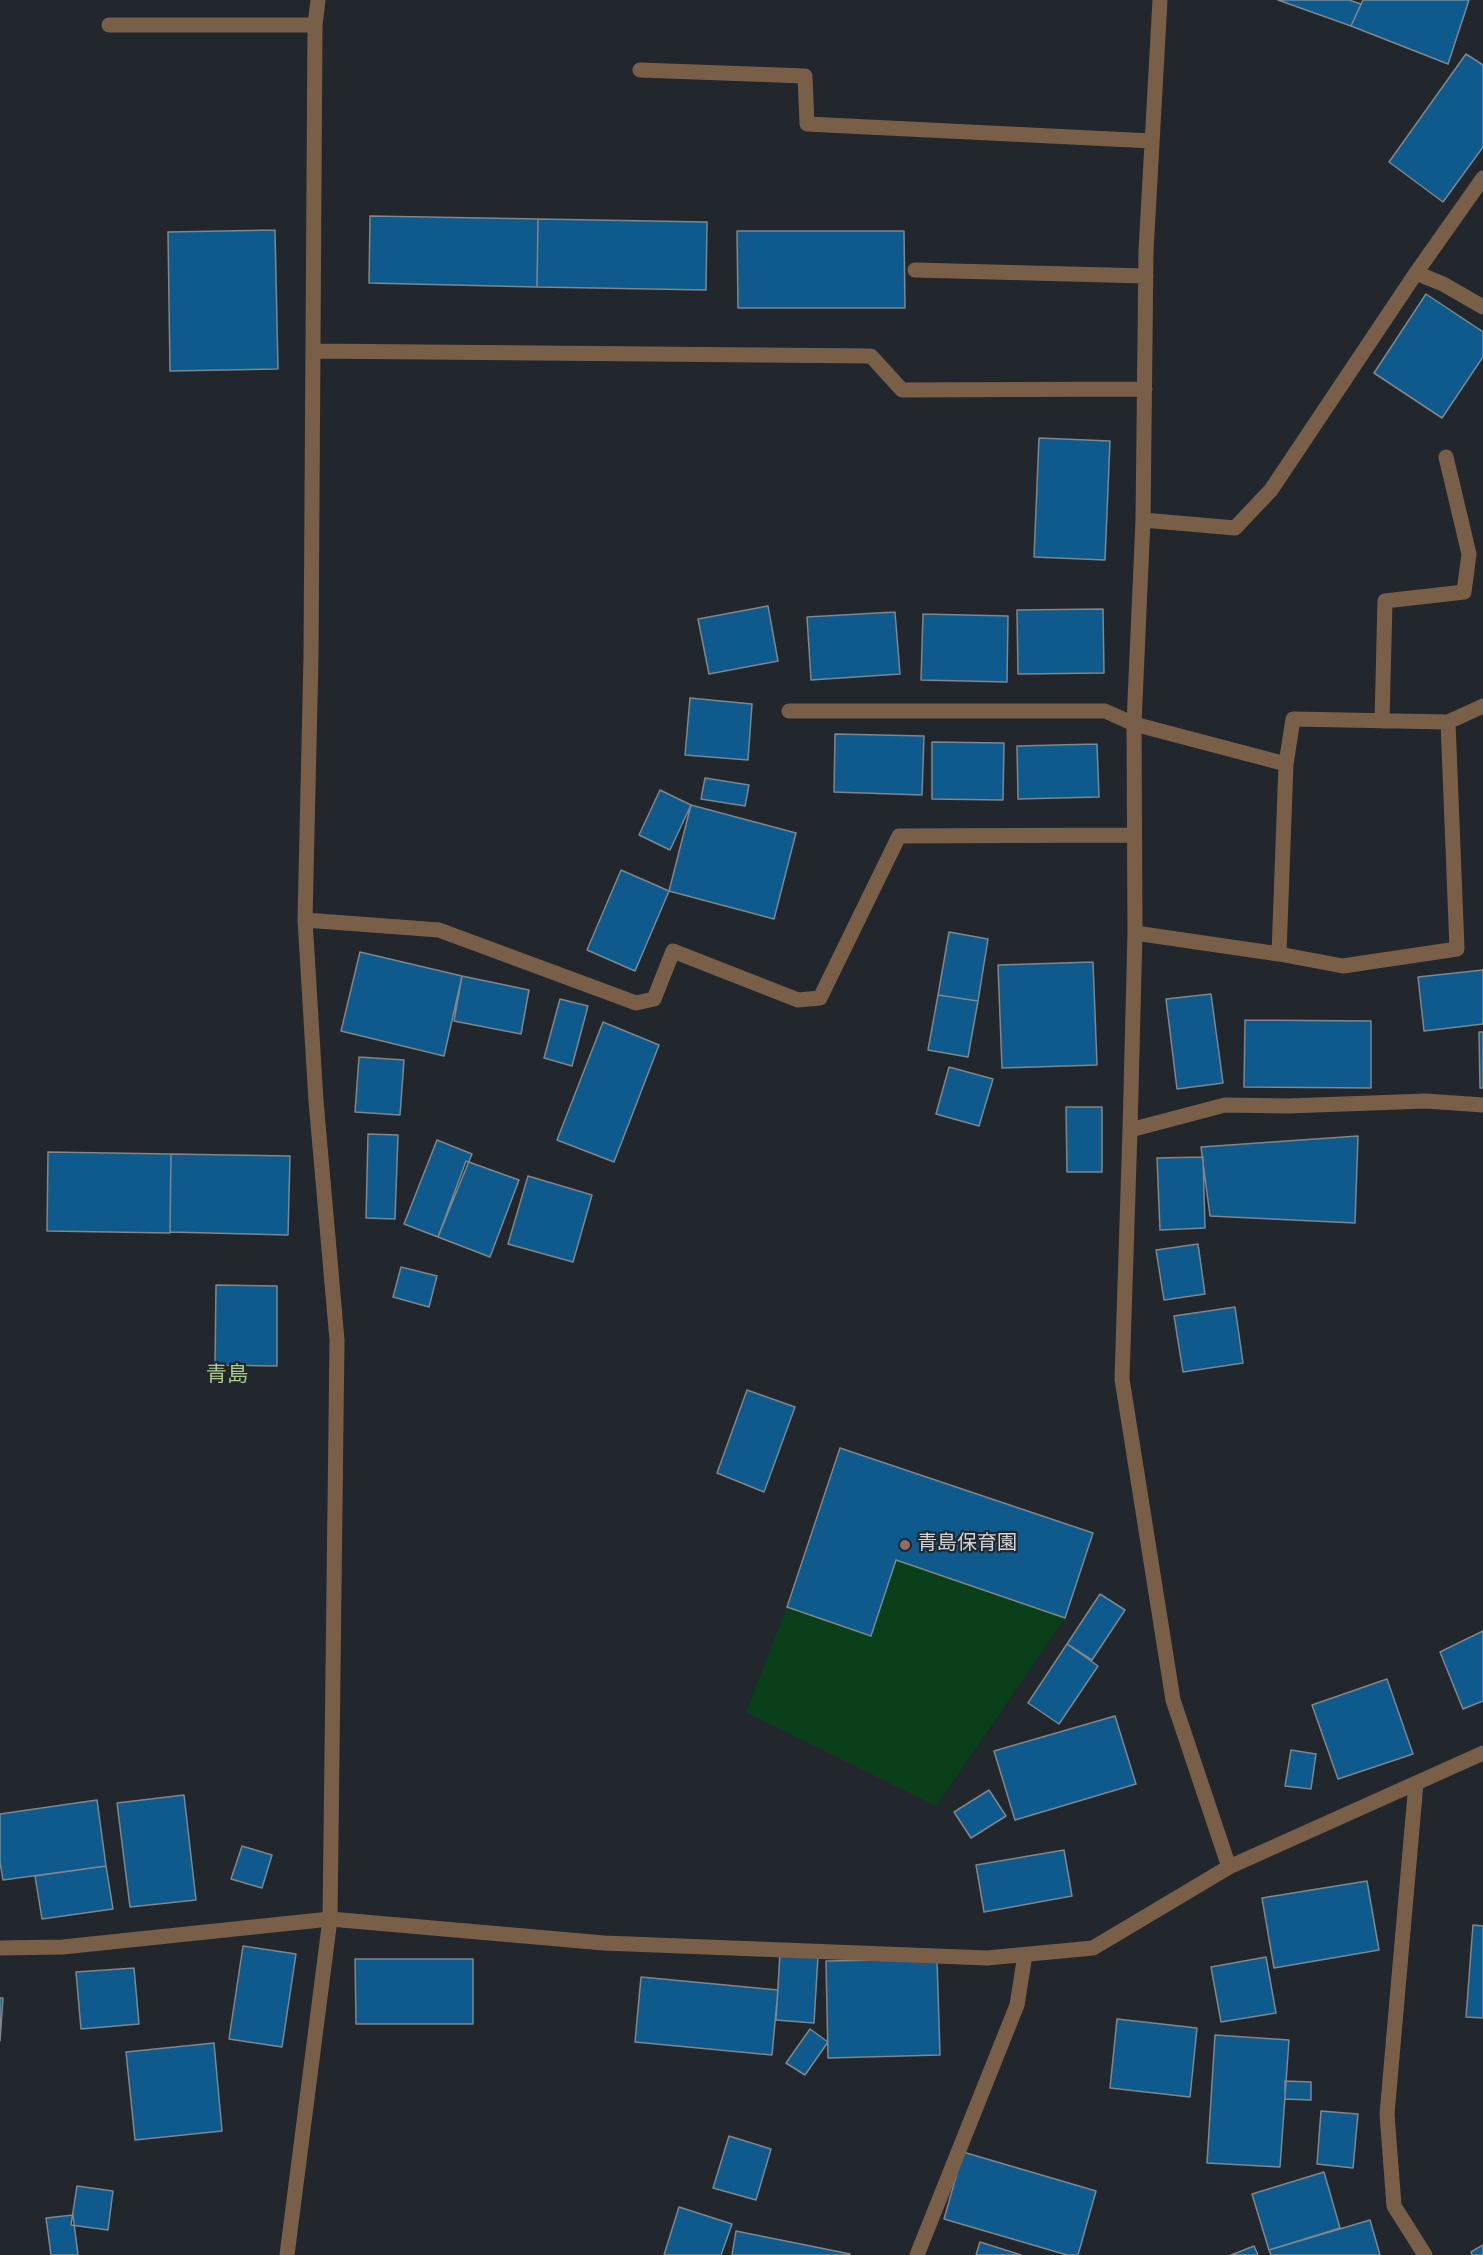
<!DOCTYPE html>
<meta charset="utf-8">
<style>
body{margin:0}
canvas{display:block;background:#21272c}
</style>
<canvas width="1483" height="2255"></canvas>
<script>
const ctx = document.querySelector('canvas').getContext('2d');
ctx.lineJoin = 'round';
function paint(path, color) { ctx.fillStyle = color; ctx.fill(path, 'evenodd'); }
const poly = rows => new Path2D(rows.map(r => 'M' + r).join(''));
function stroke(path, color, width, dash) { ctx.strokeStyle = color; ctx.lineWidth = width; ctx.lineCap = dash ? 'butt' : 'round'; ctx.setLineDash(dash || []); ctx.stroke(path); }
function write(font, color, halo, rows, align = 'center') {
  ctx.font = font + ' "Source Sans 3","Noto Sans JP",sans-serif'; ctx.lineWidth = 4.5; ctx.setLineDash([]); ctx.textBaseline = 'middle'; ctx.strokeStyle = halo; ctx.fillStyle = color; for (const [text, x, y, turn = 0] of rows) {
    ctx.save(); ctx.translate(x, y); ctx.rotate((+turn || 0) * Math.PI / 180); ctx.textAlign = isNaN(turn) ? turn : align; if (halo) ctx.strokeText(text, 0, 0); ctx.fillText(text, 0, 0); ctx.restore();
  }
}
paint(poly([
 [896,1560,1065,1618,936,1806,746,1712,787,1607,871,1636]
]), '#094019');
const building = poly([
 [1278,0,1349,0,1361,4,1351,26,1278,0],
 [1363,0,1469,0,1448,64,1351,26,1363,0],
 [1466,54,1483,65,1483,147,1443,202,1389,162,1466,54],
 [370,216,538,219,537,287,369,283,370,216],
 [538,219,707,222,706,290,537,287,538,219],
 [275,230,278,369,170,371,168,232,275,230],
 [737,231,904,231,905,308,738,308,737,231],
 [1426,294,1483,332,1483,357,1442,418,1374,373,1426,294],
 [1039,438,1110,441,1105,560,1034,557,1039,438],
 [768,606,778,661,709,674,698,619,768,606],
 [1103,609,1104,673,1018,674,1017,610,1103,609],
 [895,612,900,674,811,680,807,617,895,612],
 [923,614,1008,616,1007,682,921,680,923,614],
 [690,698,752,704,748,760,685,755,690,698],
 [835,734,924,736,922,795,834,792,835,734],
 [932,742,1004,743,1003,800,932,799,932,742],
 [1097,744,1099,797,1018,799,1017,746,1097,744],
 [705,778,749,785,745,806,701,799,705,778],
 [660,790,691,805,670,850,639,835,660,790],
 [691,805,796,833,774,919,669,891,691,805],
 [621,870,669,891,635,971,587,950,621,870],
 [949,932,988,939,978,1001,938,995,949,932],
 [360,952,462,976,444,1056,341,1031,360,952],
 [1093,962,1097,1065,1002,1068,998,965,1093,962],
 [1483,970,1483,1024,1424,1031,1418,977,1483,970],
 [462,976,529,990,521,1034,454,1021,462,976],
 [1211,994,1223,1083,1177,1089,1166,999,1211,994],
 [938,995,978,1001,968,1057,928,1050,938,995],
 [560,999,588,1006,572,1066,544,1058,560,999],
 [1245,1020,1371,1021,1371,1088,1244,1087,1245,1020],
 [603,1022,659,1045,614,1162,557,1140,603,1022],
 [1479,1032,1483,1032,1483,1088,1480,1088,1479,1032],
 [359,1057,404,1060,400,1115,355,1112,359,1057],
 [949,1067,993,1079,979,1126,936,1114,949,1067],
 [1066,1107,1102,1107,1102,1172,1067,1172,1066,1107],
 [368,1134,398,1135,395,1219,366,1218,368,1134],
 [1358,1136,1355,1223,1210,1216,1201,1147,1358,1136],
 [437,1140,472,1154,438,1237,404,1224,437,1140],
 [48,1152,171,1154,170,1233,47,1231,48,1152],
 [171,1154,290,1156,288,1235,170,1232,171,1154],
 [1203,1157,1205,1228,1160,1230,1157,1158,1203,1157],
 [466,1161,519,1180,490,1257,438,1237,466,1161],
 [528,1176,592,1195,573,1262,508,1244,528,1176],
 [1198,1244,1205,1294,1164,1300,1156,1250,1198,1244],
 [401,1267,437,1276,429,1307,393,1297,401,1267],
 [216,1285,277,1286,277,1366,215,1365,216,1285],
 [1235,1307,1243,1363,1183,1372,1174,1316,1235,1307],
 [747,1390,795,1407,764,1492,717,1473,747,1390],
 [840,1448,1093,1533,1065,1618,896,1560,871,1636,787,1607,840,1448],
 [1100,1594,1125,1610,1092,1660,1067,1644,1100,1594],
 [1483,1631,1483,1701,1463,1709,1440,1652,1483,1631],
 [1067,1644,1098,1666,1059,1724,1028,1703,1067,1644],
 [1387,1679,1413,1754,1338,1779,1312,1705,1387,1679],
 [1115,1716,1136,1784,1015,1820,994,1751,1115,1716],
 [1291,1750,1316,1754,1311,1789,1285,1786,1291,1750],
 [989,1790,1006,1816,971,1838,954,1812,989,1790],
 [184,1795,196,1900,130,1907,117,1803,184,1795],
 [97,1800,106,1866,3,1880,0,1862,0,1814,97,1800],
 [242,1846,272,1855,262,1888,231,1879,242,1846],
 [1064,1850,1072,1896,984,1912,976,1865,1064,1850],
 [106,1866,113,1909,42,1919,35,1876,106,1866],
 [1367,1881,1379,1950,1274,1968,1262,1898,1367,1881],
 [1473,1925,1483,1926,1483,2018,1466,2017,1473,1925],
 [243,1946,296,1954,282,2047,229,2039,243,1946],
 [780,1953,818,1956,814,2023,776,2020,780,1953],
 [1266,1957,1276,2013,1221,2022,1211,1967,1266,1957],
 [355,1959,473,1959,473,2024,356,2024,355,1959],
 [937,1959,940,2055,828,2058,826,1961,937,1959],
 [134,1968,139,2024,81,2029,76,1972,134,1968],
 [641,1977,778,1990,772,2055,635,2042,641,1977],
 [0,1998,3,1998,0,2041,0,1998],
 [1117,2019,1197,2028,1190,2097,1110,2088,1117,2019],
 [810,2029,828,2042,805,2075,786,2063,810,2029],
 [1215,2035,1289,2040,1280,2167,1207,2163,1215,2035],
 [214,2043,222,2131,135,2140,126,2052,214,2043],
 [1285,2081,1311,2082,1311,2100,1285,2099,1285,2081],
 [1321,2111,1358,2114,1353,2168,1317,2164,1321,2111],
 [729,2136,771,2149,756,2200,713,2188,729,2136],
 [963,2152,1096,2191,1078,2255,1067,2255,944,2219,963,2152],
 [1324,2172,1340,2228,1269,2250,1252,2194,1324,2172],
 [77,2186,113,2191,108,2230,71,2225,77,2186],
 [679,2207,732,2224,721,2255,664,2255,679,2207],
 [73,2215,78,2255,51,2255,46,2218,73,2215],
 [1370,2220,1380,2255,1271,2255,1269,2250,1370,2220],
 [736,2231,850,2254,850,2255,732,2255,736,2231],
 [980,2242,1021,2255,976,2255,980,2242],
 [1483,2245,1483,2255,1472,2255,1471,2252,1483,2245],
 [1254,2246,1258,2255,1231,2255,1254,2246]
]);
paint(building, '#0e5a8d');
stroke(building, '#7f868c', 1.5);
stroke(poly([
 [1160,0,1146,251,1143,520,1134,724,1135,933,1130,1130,1122,1379,1173,1700,1229,1867],
 [109,25,315,25],
 [640,70,805,76,807,124,1152,141],
 [915,270,1146,276],
 [1416,273,1483,178],
 [313,351,871,356,902,390,1145,389],
 [1143,520,1235,528,1271,490,1416,273,1443,284,1483,307],
 [789,711,1105,711,1134,724,1286,764,1279,954,1135,933],
 [1382,721,1385,601,1464,592,1469,554,1446,457],
 [1286,764,1293,719,1448,722,1483,706],
 [305,920,439,930,636,1003,654,999,673,951,798,1000,820,998,899,836,1134,835],
 [1279,954,1343,966,1457,949,1448,722],
 [1130,1130,1225,1105,1288,1106,1426,1101,1483,1105],
 [1416,1783,1387,2114,1394,2206,1425,2255],
 [0,1948,63,1947,330,1919,604,1943,987,1958,1093,1948,1229,1867,1483,1753],
 [287,2255,330,1919,337,1340,316,1101,305,920,311,657,315,25,318,0],
 [917,2255,1017,2005,1025,1955]
]), '#795f48', 15);
for (const [x, y, r, color] of [
 [905,1545,6,"#8d6e63"]
]) { const dot = new Path2D(); dot.arc(x, y, r, 0, 2 * Math.PI); ctx.fillStyle = color; ctx.fill(dot); stroke(dot, '#21272c', 2); }
write('20px', '#d2d6d9', '#21272c', [
 ["青島保育園",917,1545]
], 'left');
write('21px', '#aacd88', '#21272c', [
 ["青島",227,1376]
]);
</script>
